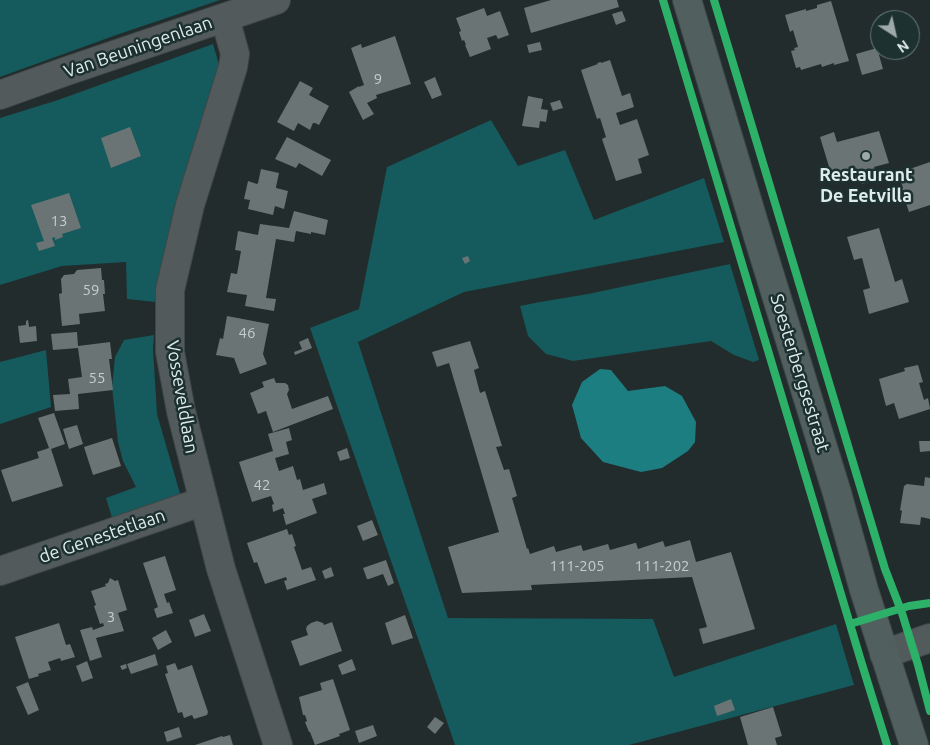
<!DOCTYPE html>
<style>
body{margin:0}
#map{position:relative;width:930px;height:745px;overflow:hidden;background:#222c2c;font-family:Ubuntu,sans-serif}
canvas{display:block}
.north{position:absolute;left:870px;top:10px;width:50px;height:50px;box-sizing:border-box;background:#1d3131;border:1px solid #6b7c7c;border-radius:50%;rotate:145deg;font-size:14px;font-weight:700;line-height:20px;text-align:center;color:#e0ecec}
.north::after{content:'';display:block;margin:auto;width:18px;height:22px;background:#9ea9a9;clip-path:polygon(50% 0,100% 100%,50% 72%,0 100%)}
</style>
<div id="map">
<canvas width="930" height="745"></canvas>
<div class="north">N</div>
</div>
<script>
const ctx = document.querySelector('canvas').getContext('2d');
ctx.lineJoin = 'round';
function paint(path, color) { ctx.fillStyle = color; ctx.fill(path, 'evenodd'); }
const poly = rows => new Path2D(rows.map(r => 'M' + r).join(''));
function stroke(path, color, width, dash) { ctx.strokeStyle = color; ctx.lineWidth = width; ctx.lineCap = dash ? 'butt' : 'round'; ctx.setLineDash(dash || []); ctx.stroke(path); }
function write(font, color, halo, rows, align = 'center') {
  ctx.font = font + ' Ubuntu,sans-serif'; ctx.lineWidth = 5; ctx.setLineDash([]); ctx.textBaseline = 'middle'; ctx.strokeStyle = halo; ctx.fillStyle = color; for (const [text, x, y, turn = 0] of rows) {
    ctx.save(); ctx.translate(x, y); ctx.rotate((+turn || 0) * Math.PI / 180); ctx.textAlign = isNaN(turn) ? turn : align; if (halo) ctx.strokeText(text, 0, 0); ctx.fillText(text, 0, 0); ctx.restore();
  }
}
paint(poly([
 [0,0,220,0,119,34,0,77],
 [213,44,221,71,156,302,127,299,126,262,62,266,0,285,0,118,58,100],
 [491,120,518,166,565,150,594,220,704,178,724,242,464,292,358,342,448,618,653,619,674,677,836,624,854,685,629,745,455,745,310,328,359,309,387,167],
 [730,264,759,360,753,362,734,355,711,341,573,361,546,354,528,336,520,306,540,302,588,294],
 [154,335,153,349,157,414,181,497,113,521,106,498,136,487,123,461,118,442,112,387,115,357,124,340],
 [46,350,51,407,0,424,0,362]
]), '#155a5c');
paint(poly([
 [600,369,611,370,628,391,665,386,682,396,696,422,695,442,688,451,662,468,641,472,603,462,581,438,572,405,582,382]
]), '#1c7e81');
paint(poly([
 [551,0,617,0,619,7,531,33,524,8],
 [831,1,849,61,834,65,834,63,822,67,821,64,801,70,800,67,796,68,791,51,795,50,794,48,798,47,793,30,790,32,785,15,806,9,806,11,817,8,817,5],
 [484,8,487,16,500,11,509,35,498,39,496,35,487,38,491,49,470,57,465,45,466,45,464,40,462,41,459,32,461,31,456,18],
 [622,11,626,21,616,25,612,14],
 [395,36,411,84,376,95,377,98,367,103,374,114,363,120,349,92,359,86,359,87,364,85,351,48,361,44,362,48],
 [540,42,542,50,529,53,527,45],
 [877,48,883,69,862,75,856,54],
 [610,60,622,96,630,93,634,107,616,113,620,125,637,119,649,155,638,159,642,173,616,181,602,139,606,137,600,118,597,119,581,70,598,64,597,63,601,62,601,63],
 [435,77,442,95,432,99,424,82],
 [300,81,313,88,309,95,329,106,319,125,315,123,313,123,310,130,298,123,294,131,277,122],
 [528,96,543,99,541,109,548,110,546,122,540,121,539,128,522,126],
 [560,100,563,108,553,111,550,103],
 [130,127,141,156,111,168,101,138],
 [879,131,889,163,874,167,877,179,862,184,860,178,845,183,843,177,833,180,820,137,834,132,837,142],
 [287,137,331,160,322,176,299,163,296,168,275,159],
 [930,162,930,205,909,212,905,200,909,199,908,196,905,197,905,200,902,201,902,199,888,204,885,193,903,188,898,173],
 [261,169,279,173,276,187,276,188,288,191,284,209,275,206,273,215,248,209,250,200,244,199,248,181,257,184,258,183],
 [69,193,81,228,62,234,63,237,55,240,55,237,52,238,55,246,39,251,36,243,44,241,31,205],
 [294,211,328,220,325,235,311,232,311,234,296,231,294,242,276,239,266,298,276,299,274,311,245,306,247,295,227,292,231,273,237,274,241,251,235,250,238,231,258,235,260,224,289,228],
 [879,228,895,282,902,279,909,302,869,314,863,290,870,288,862,258,854,260,847,237],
 [468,256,470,261,465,264,462,258],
 [101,268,102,280,104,280,105,294,103,294,105,311,79,314,80,324,62,326,59,294,62,293,61,279,64,275,74,274,77,270],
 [227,316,269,324,263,354,267,364,240,374,234,358,216,355,220,338,223,339],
 [28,320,29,327,36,326,37,341,20,343,18,326,26,325,26,321],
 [77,332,78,346,110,342,112,359,109,359,113,390,78,394,79,409,55,411,53,395,70,394,68,379,82,377,78,348,53,350,51,334],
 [308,338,312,348,295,355,294,352,302,349,299,342],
 [470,341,479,368,474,370,480,393,485,391,502,446,496,447,504,470,509,469,517,496,512,498,527,549,528,548,530,554,554,546,556,552,581,545,583,551,608,544,610,550,635,543,636,543,638,549,663,541,665,547,690,540,696,562,731,552,755,629,703,644,699,629,707,627,692,577,531,585,532,590,462,593,448,547,499,532,449,363,437,367,432,352],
 [918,365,923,382,919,383,924,400,928,398,930,409,899,419,894,403,886,406,879,379,905,371,904,368],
 [274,378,276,383,285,383,288,385,289,390,287,394,292,409,328,396,333,409,273,432,266,411,258,414,250,393,264,387,262,382],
 [54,413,65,444,51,449,63,486,12,502,1,470,39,458,37,452,49,448,38,418],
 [77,425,83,444,69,449,63,429],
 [289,428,292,440,286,442,289,454,275,458,279,471,293,466,297,480,300,479,303,490,324,483,327,494,312,499,317,513,286,525,283,514,285,514,283,508,273,512,272,505,274,504,271,496,252,502,239,462,273,451,268,434],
 [112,438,121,466,93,475,84,447],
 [919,441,930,441,930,451,920,452],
 [347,448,350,458,340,461,337,452],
 [925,477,930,478,930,519,921,517,920,525,900,523,902,511,900,510,904,486,907,484,924,486],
 [372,520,378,535,363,541,357,526],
 [287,529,289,535,292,534,296,546,294,547,302,570,311,567,316,580,287,590,284,581,287,580,286,577,265,584,257,562,254,563,247,543],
 [165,556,176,590,164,594,167,603,169,602,173,613,157,618,154,609,158,607,143,563],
 [386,560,394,583,388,586,383,574,369,579,367,579,363,568],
 [331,567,334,576,325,579,322,571],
 [110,578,115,581,118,580,127,610,118,613,124,631,96,638,102,657,90,661,80,630,92,627,93,630,104,626,103,623,100,624,94,606,96,605,91,591,106,586,105,584,108,583],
 [204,614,211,631,195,637,189,620],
 [405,615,413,638,392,645,385,623],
 [317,621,323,623,324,625,332,622,342,651,300,666,291,641,308,635,306,629,307,626,311,623],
 [59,623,66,645,70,644,75,657,61,661,60,658,48,662,51,670,38,674,39,676,29,679,15,637],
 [166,630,172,642,158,650,152,638],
 [155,654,158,665,131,674,127,664],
 [352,659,356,670,342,675,338,665],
 [87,661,93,678,82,682,76,666],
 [175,663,178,670,192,665,208,712,207,715,194,719,192,715,184,718,182,712,178,713,165,674,168,673,166,666],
 [126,664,127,668,122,670,120,666],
 [333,679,350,730,339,734,340,736,315,745,310,732,309,732,305,722,307,721,305,715,303,715,299,697,322,690,320,683],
 [28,682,39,710,28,715,16,687],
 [731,699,735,710,717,716,714,706],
 [773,707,782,736,775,738,777,745,748,745,740,717],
 [435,717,444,723,435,734,427,727],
 [373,725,377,736,359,743,355,731],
 [179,727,182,737,167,742,164,732],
 [230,735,233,745,195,745,222,736,223,737]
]), '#6b7474');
const minor = poly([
 [225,18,235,54,233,67,190,205,170,290,170,352,181,411,221,569,278,745],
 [0,95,64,72,276,0],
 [0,571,204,501],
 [884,654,930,638]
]);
const major = poly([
 [687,0,760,243,837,493,864,590,914,745]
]);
stroke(minor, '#3e4747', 30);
stroke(major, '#3e4747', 30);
stroke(minor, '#525a5b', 28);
stroke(major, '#515f5f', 28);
stroke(poly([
 [663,0,861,661,887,745],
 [714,0,885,569,902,613,918,665,930,711],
 [850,624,909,606,930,603]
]), '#2db169', 8);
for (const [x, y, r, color] of [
 [866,156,5,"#9ea9a9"]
]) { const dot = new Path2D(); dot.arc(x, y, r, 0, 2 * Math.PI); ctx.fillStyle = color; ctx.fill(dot); stroke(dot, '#1d3131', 2); }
write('15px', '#c3cece', null, [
 ["9",378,79],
 ["13",59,221],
 ["59",91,290],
 ["46",247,333],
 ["55",97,378],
 ["42",262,485],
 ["111-205",577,566],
 ["111-202",662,566],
 ["3",111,617]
]);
write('18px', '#e0ecec', '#1d3131', [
 ["Van Beuningenlaan",138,47,-19],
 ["Soesterbergsestraat",800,373,73],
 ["Vosseveldlaan",182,397,80],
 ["de Genestetlaan",102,536,-19]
]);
write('bold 18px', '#e0ecec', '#1d3131', [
 ["Restaurant",866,175],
 ["De Eetvilla",866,196]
]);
</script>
